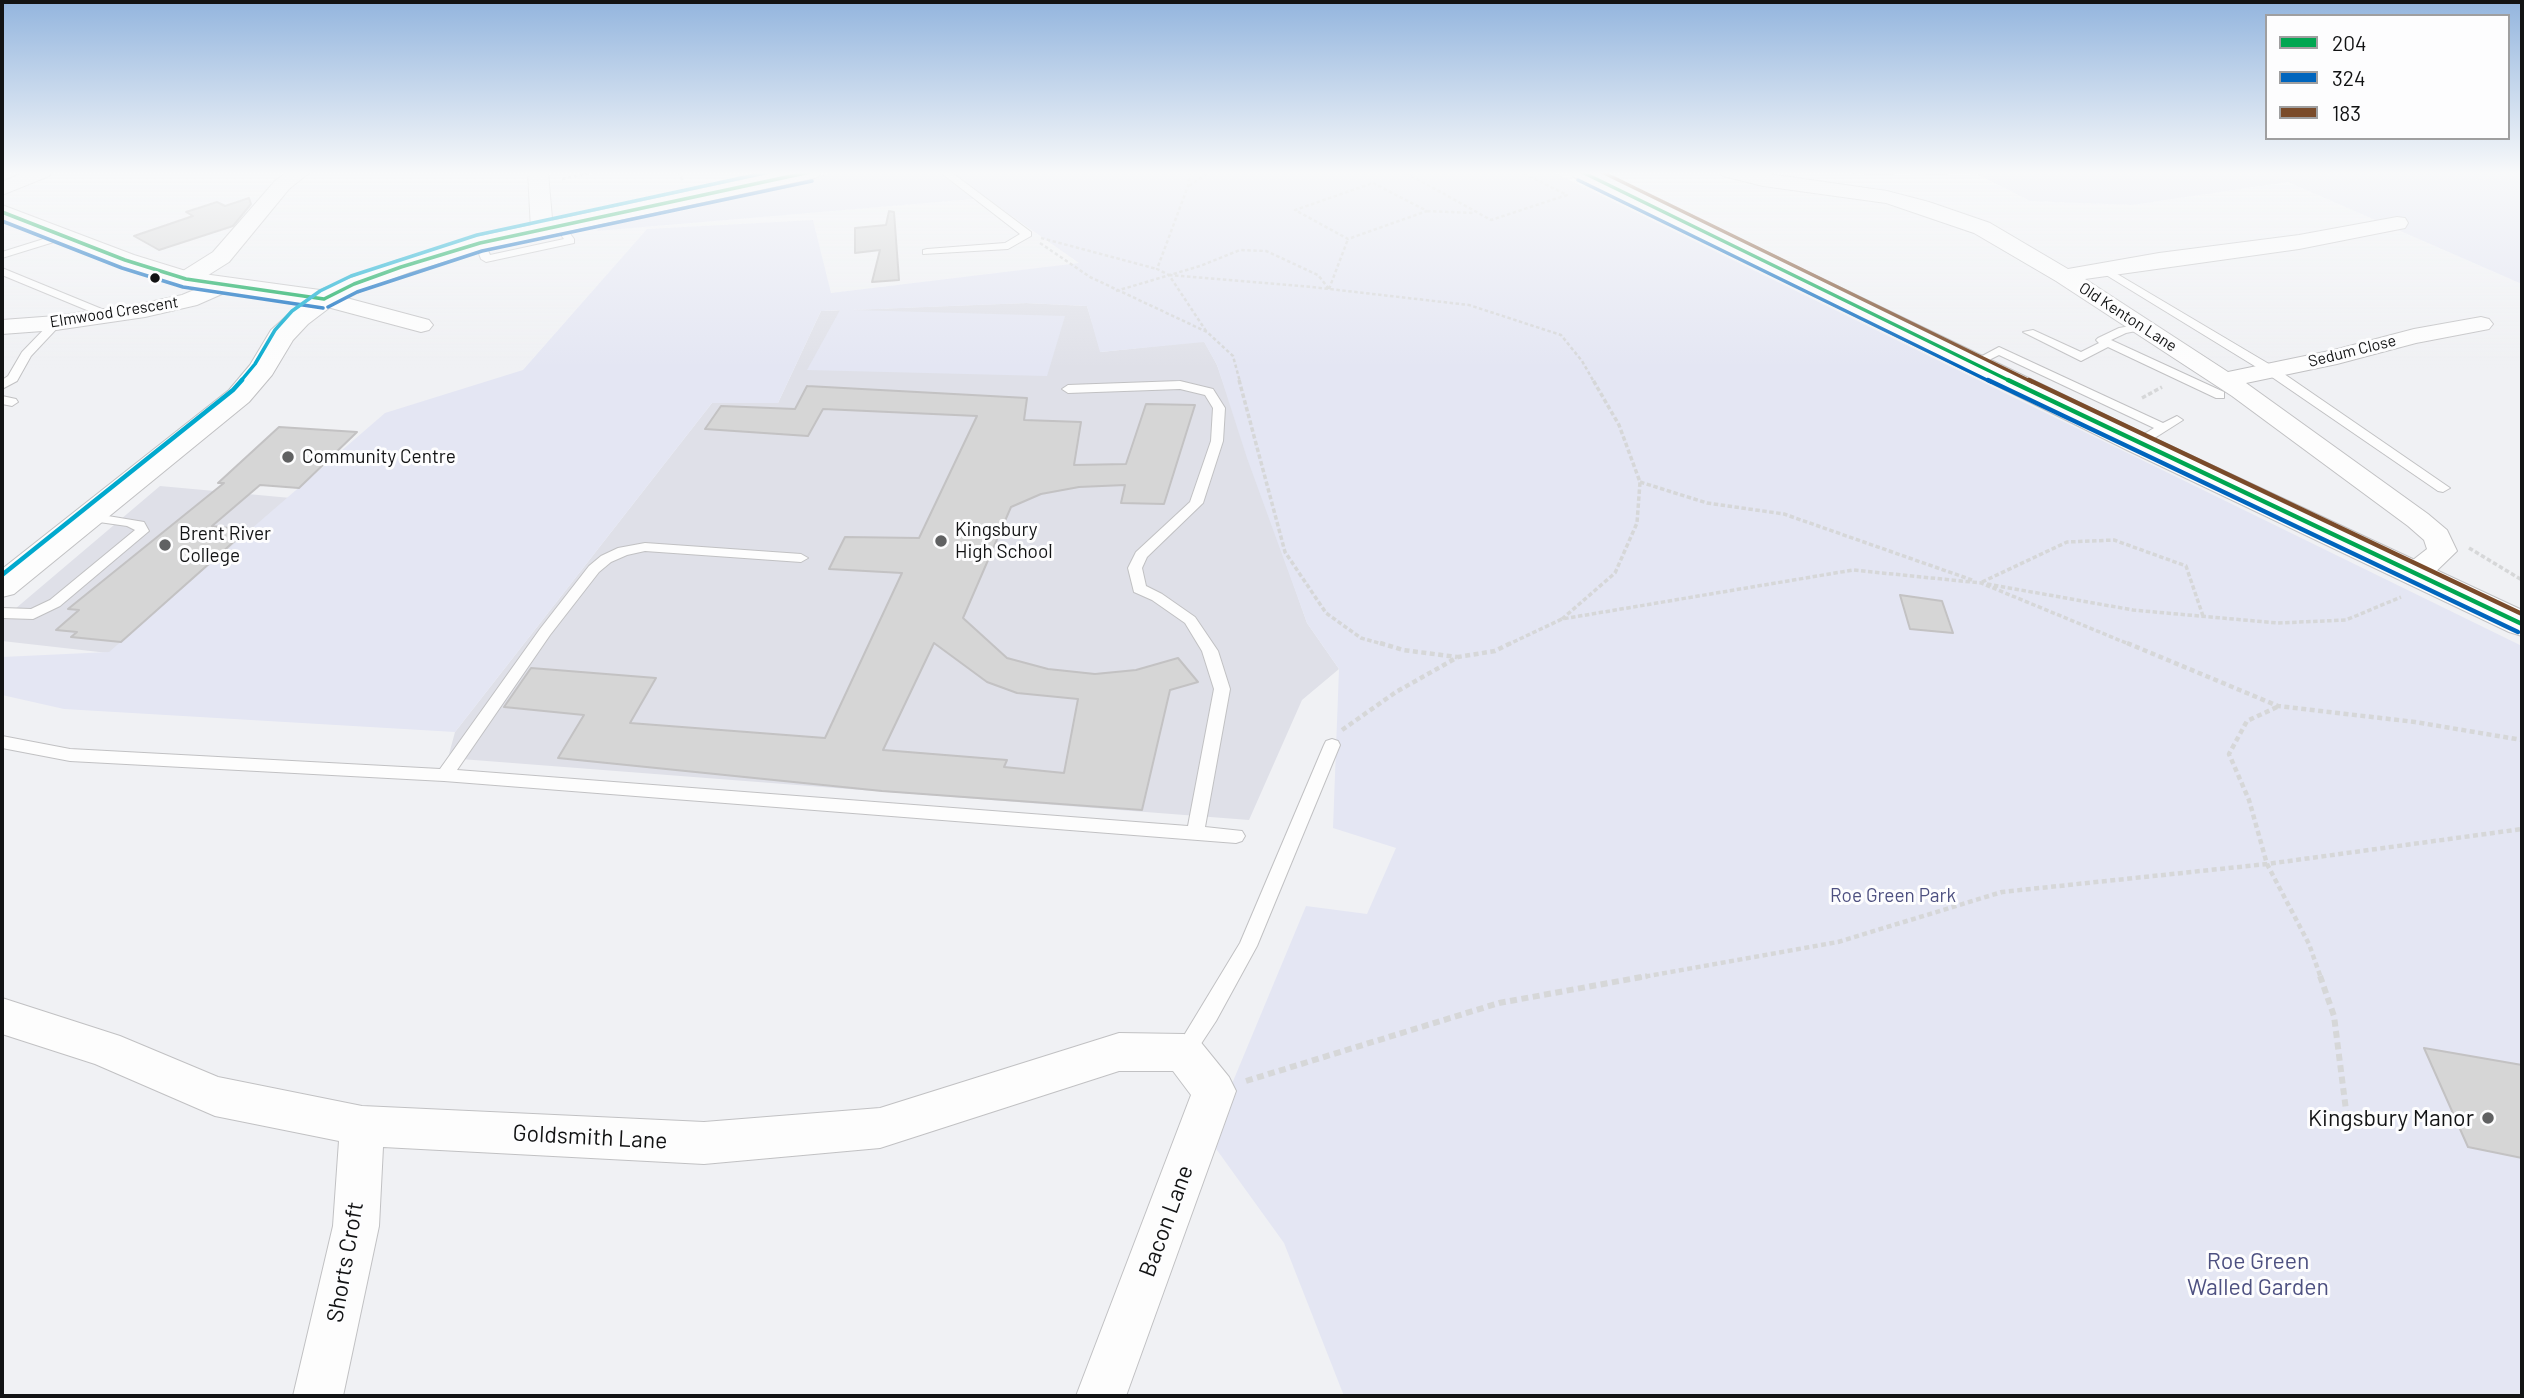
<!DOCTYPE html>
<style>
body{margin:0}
#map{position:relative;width:2524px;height:1398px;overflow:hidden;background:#f0f1f4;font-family:Barlow,sans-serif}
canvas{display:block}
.frame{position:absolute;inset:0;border:4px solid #121314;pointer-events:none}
.legend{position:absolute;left:2265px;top:14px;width:245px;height:126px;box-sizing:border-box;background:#fdfdfe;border:2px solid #9f9fa0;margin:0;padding:9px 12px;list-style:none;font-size:21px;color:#121314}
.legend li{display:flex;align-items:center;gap:14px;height:35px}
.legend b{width:35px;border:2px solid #9f9fa0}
</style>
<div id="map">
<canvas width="2524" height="1398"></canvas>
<div class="frame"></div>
<ul class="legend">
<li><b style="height:9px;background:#00a651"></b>204</li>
<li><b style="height:9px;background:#0065bd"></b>324</li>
<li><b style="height:9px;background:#7a4b2a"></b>183</li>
</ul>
</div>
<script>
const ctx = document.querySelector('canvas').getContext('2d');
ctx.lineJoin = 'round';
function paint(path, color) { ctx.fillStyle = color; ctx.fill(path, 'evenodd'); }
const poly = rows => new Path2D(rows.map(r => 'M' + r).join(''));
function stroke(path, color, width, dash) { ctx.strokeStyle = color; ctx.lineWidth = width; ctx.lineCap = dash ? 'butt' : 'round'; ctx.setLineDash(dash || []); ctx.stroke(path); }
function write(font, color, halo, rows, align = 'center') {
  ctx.font = font + ' Barlow,sans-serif'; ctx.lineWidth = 6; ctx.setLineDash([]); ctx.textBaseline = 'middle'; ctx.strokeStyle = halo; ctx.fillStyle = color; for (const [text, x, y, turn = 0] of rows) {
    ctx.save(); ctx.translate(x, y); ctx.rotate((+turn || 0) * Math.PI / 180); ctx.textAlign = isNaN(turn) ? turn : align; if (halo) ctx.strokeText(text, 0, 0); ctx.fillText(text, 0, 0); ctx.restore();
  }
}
paint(poly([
 [1026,303,1087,306,1101,352,1204,341,1217,365,1307,623,1339,669,1302,700,1249,820,448,758,455,732,712,403,778,403,821,311],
 [160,486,291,498,117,654,2,641,2,620]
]), '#dfe0e8');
paint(poly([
 [837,172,1553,172,2522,646,2522,1396,1344,1396,1284,1243,1209,1139,1306,906,1367,914,1396,848,1333,828,1339,669,1307,623,1247,458,1217,365,1204,342,1100,352,1087,306,1026,303,852,310,1065,316,1047,376,807,370,840,310,821,311,778,403,712,403,455,732,64,709,2,695,2,657,109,652,385,413,523,370,647,229,813,220,831,293,1079,263,986,198,597,231,600,226,698,208,732,196],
 [1844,172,2522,172,2522,284,2288,182,2132,205,2030,201,1977,174,1866,175]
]), '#e4e6f3');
const building = poly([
 [249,198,251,204,233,226,159,250,134,236,193,216,186,212,217,202,225,206,249,198],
 [889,211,894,212,899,280,872,282,880,250,855,253,855,228,886,225,889,211],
 [807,386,1027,398,1024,420,1081,422,1074,465,1126,464,1146,404,1195,405,1164,504,1121,503,1125,485,1079,487,1041,494,1011,507,963,618,1007,658,1048,669,1095,674,1136,670,1178,658,1198,682,1170,690,1142,810,882,791,558,758,584,715,504,707,531,668,656,678,630,723,825,738,902,573,829,569,845,537,919,538,977,416,823,409,808,436,705,429,721,406,795,409,807,386],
 [934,643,987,682,1017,693,1078,699,1064,773,1004,767,1007,760,883,750,934,643],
 [279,427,357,432,299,488,260,485,212,526,247,530,121,642,71,637,77,632,56,630,79,610,68,609,224,483,218,483,279,427],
 [1900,595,1942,601,1953,633,1910,629,1900,595],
 [2424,1048,2522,1065,2522,1158,2468,1147,2424,1048]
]);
paint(building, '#d6d6d6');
stroke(building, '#c3c2c3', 2);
const service = poly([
 [940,172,951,172,1031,232,1031,236,1008,249,923,254,923,250,927,249,1005,243,1020,234,940,172],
 [559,223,563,224,574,239,574,243,486,262,481,259,475,243,484,241,490,255,564,239,554,226,559,223],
 [66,232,70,233,70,237,2,258,2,252,66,232],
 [2102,265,2274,367,2450,488,2443,492,2438,491,2266,373,2098,270,2098,266,2102,265],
 [2,268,114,314,116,316,106,318,2,275,2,268],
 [56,320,62,323,31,356,17,381,2,389,2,380,8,376,22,352,52,321,56,320],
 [2142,324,2146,325,2146,329,2126,333,2111,340,2224,392,2224,398,2216,398,2108,347,2081,361,2023,332,2033,330,2081,352,2099,343,2096,340,2098,338,2119,328,2142,324],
 [1999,347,2163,423,2177,416,2183,420,2142,446,2134,446,2134,440,2154,428,1999,355,1979,365,1971,365,1969,363,1999,347],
 [1180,381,1213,389,1225,408,1223,441,1203,503,1147,557,1142,568,1146,586,1162,594,1195,617,1218,651,1230,689,1205,827,1242,831,1245,836,1242,841,1236,843,444,781,70,761,2,748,2,736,70,749,440,769,540,629,589,566,601,556,618,548,645,543,801,554,808,558,801,562,645,551,627,555,611,562,599,572,550,635,457,770,1188,826,1214,689,1202,651,1185,623,1152,600,1134,592,1128,568,1136,552,1190,502,1211,441,1213,408,1205,395,1180,389,1068,393,1062,389,1068,385,1180,381],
 [2,396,16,399,18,402,12,406,2,404,2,396],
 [90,513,144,522,149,531,60,606,33,619,2,618,2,608,31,609,50,600,135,530,127,526,85,520,83,517,90,513],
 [1332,739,1338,741,1340,745,1257,946,1216,1021,1191,1059,1184,1062,1177,1059,1174,1053,1177,1047,1240,943,1324,745,1326,741,1332,739]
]);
const minor = poly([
 [25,172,52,172,49,176,2,195,2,182,25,172],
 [287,172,310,172,289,189,229,262,194,284,178,284,175,279,178,274,213,252,275,181,287,172],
 [528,172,548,172,553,230,550,235,534,235,531,230,528,172],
 [1720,172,1755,172,1887,191,1929,202,1990,223,2068,269,2159,253,2299,235,2397,217,2405,218,2408,223,2405,228,2299,249,2085,279,2228,372,2334,350,2414,329,2481,317,2489,319,2493,324,2489,329,2416,343,2337,364,2246,383,2428,514,2447,530,2457,551,2426,581,2415,583,2404,581,2400,574,2404,567,2427,549,2424,540,2408,526,2232,396,2056,281,1974,233,1886,203,1763,186,1723,176,1720,172],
 [223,278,231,280,234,285,231,290,197,305,145,317,56,330,2,334,2,320,56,316,145,303,182,295,223,278],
 [324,292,429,320,433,325,429,330,421,332,316,304,312,299,316,294,324,292],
 [2,998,120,1036,218,1077,362,1106,704,1122,880,1108,1119,1033,1184,1034,1199,1040,1229,1077,1236,1091,1126,1396,1076,1396,1191,1095,1173,1071,1119,1071,880,1148,704,1164,383,1147,379,1226,343,1396,293,1396,333,1226,339,1141,215,1116,95,1064,2,1034,2,998]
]);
const tertiary = poly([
 [778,172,822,172,818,177,810,179,486,249,410,272,363,290,333,305,308,324,293,340,272,375,249,402,14,594,2,597,2,569,229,390,250,365,271,330,300,304,186,287,116,265,2,220,2,205,134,255,189,272,320,290,392,262,471,238,778,172]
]);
const primary = poly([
 [1570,172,1600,172,2149,436,2522,610,2522,636,2509,632,2127,450,1574,177,1570,172]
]);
stroke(service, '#c1c1c3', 2);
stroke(minor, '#c1c1c3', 2);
stroke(tertiary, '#c1c1c3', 2);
stroke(primary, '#c1c1c3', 2);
stroke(poly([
 [677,172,683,180],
 [1190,172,1188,186,1157,269,1169,275,1206,331],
 [1416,172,1408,174,1491,220,1567,195,1521,172],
 [562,179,596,172],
 [1373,183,1427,211,1348,239,1295,210,1373,183],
 [1189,186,1210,172],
 [1427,211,1475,213],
 [1041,238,1157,269],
 [1040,243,1090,277,1207,332,1233,356,1240,382],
 [1169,275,1312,287,1469,305,1561,335,1582,361,1594,382],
 [1329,289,1348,239],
 [1116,291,1200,266,1240,250,1266,251,1318,275,1329,289]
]), '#d6d7d8', 2.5, [3.5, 2.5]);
stroke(poly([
 [1239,380,1285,552,1326,613,1361,638,1386,645],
 [2142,398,2162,387],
 [1640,482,1707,503,1784,514,1972,580],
 [2469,548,2522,580],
 [1982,582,2067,542,2114,540,2186,566,2203,616],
 [1987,584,2133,610,2278,623,2346,620,2401,597],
 [1562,619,1615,573,1637,523,1640,482,1619,425,1593,380],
 [1507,645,1562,619,1853,570,1981,583,2131,645]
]), '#d6d7d8', 3.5, [4.5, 2.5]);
stroke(poly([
 [1380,643,1403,650,1457,657],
 [2127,643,2278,706,2415,722,2522,740],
 [2277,707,2247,721,2229,754,2249,800,2267,864,2309,944,2321,978],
 [1342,730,1396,692,1458,657,1495,651,1511,643],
 [1637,978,1838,942,2002,892,2267,864,2522,829]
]), '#d6d7d8', 4.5, [5, 3.5]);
stroke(poly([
 [2320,976,2334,1016,2347,1118],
 [1246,1081,1499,1003,1647,976]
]), '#d6d7d8', 6, [7, 4.5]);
paint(service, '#fdfdfd');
paint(minor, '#fdfdfd');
paint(tertiary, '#fdfdfd');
paint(primary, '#fdfdfd');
stroke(poly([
 [1582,172,2012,382],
 [2,212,125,260,186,279,324,299],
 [324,299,354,284,401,267,480,243,810,172]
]), '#00a651', 3.5);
stroke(poly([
 [2008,380,2522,624]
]), '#00a651', 4.5);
stroke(poly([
 [1578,180,1991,382],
 [2,221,122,268,183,287,323,308],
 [328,307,357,292,482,251,812,181]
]), '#0065bd', 3.5);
stroke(poly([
 [1988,380,2518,632]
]), '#0065bd', 4.5);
stroke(poly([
 [1602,172,2032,382]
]), '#7a4b2a', 3.5);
stroke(poly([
 [2029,380,2522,614]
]), '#7a4b2a', 4.5);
stroke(poly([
 [240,382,255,364,275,330,292,311,320,291,351,276,477,235,769,172]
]), '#00a9ce', 3.5);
stroke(poly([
 [2,575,233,390,242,380]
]), '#00a9ce', 4.5);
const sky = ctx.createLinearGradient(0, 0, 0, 368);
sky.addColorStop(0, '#93b5de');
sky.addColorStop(0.47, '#f8f9fa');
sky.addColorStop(1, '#f8f9fa00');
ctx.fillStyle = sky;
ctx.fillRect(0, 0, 2524, 368);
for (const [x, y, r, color] of [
 [155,278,6,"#121314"],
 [288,457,7,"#606162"],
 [941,541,7,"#606162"],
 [165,545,7,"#606162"],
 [2488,1118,7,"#606162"]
]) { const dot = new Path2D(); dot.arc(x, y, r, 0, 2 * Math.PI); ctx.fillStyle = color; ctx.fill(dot); stroke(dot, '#fdfdfe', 2.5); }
write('16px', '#121314', '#fdfdfe', [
 ["Elmwood Crescent",114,312,-9],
 ["Old Kenton Lane",2128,317,33],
 ["Sedum Close",2352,351,-14]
]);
write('19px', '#121314', '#fdfdfe', [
 ["Community Centre",302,457],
 ["Kingsbury",955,530],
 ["High School",955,552],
 ["Brent River",179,534],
 ["College",179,556]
], 'left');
write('19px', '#4d5080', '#fdfdfe', [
 ["Roe Green Park",1893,896]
]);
write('23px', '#121314', '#fdfdfe', [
 ["Kingsbury Manor",2474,1118]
], 'right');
write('23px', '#121314', '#fdfdfe', [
 ["Goldsmith Lane",590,1137,3],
 ["Bacon Lane",1166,1221,-70],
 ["Shorts Croft",345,1262,-80]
]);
write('23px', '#4d5080', '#fdfdfe', [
 ["Roe Green",2258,1261],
 ["Walled Garden",2258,1287]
]);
</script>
